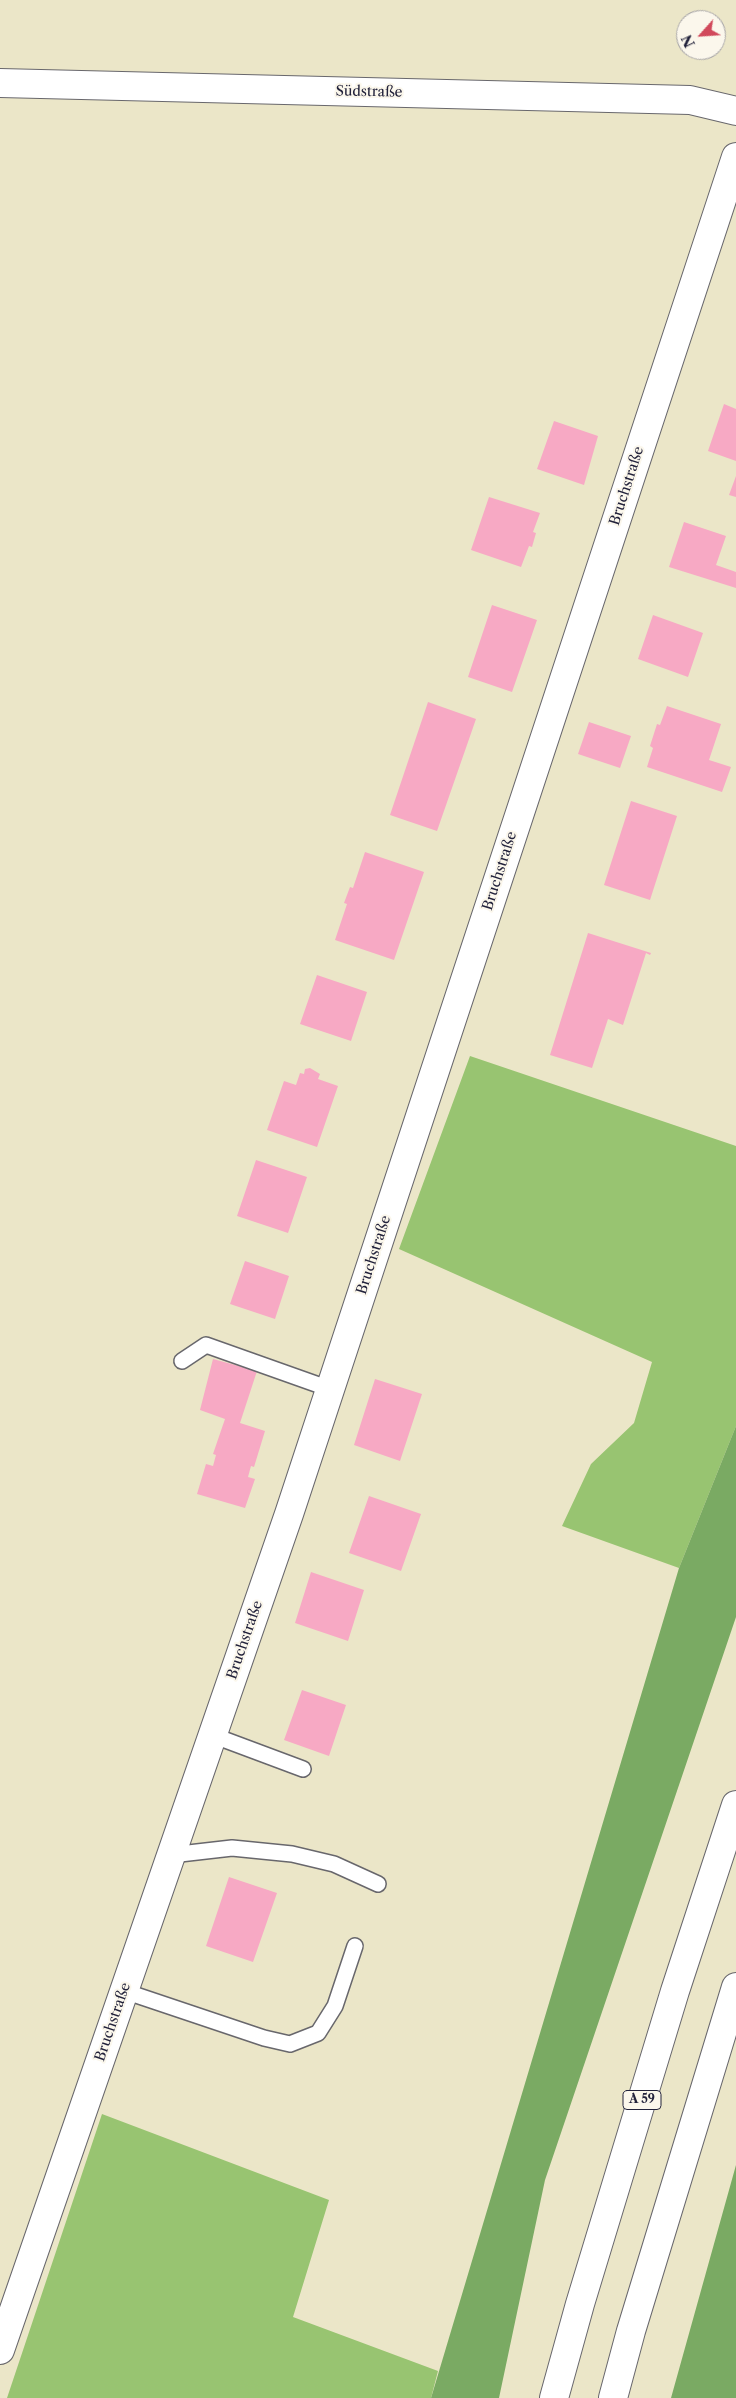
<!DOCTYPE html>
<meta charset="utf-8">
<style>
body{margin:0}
#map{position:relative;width:736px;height:2398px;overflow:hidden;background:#ebe6c8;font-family:"Libre Caslon Text",serif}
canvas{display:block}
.north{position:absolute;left:676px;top:10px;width:50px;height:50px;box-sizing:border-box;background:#fbf7ec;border:1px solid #a4a2a5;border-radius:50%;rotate:244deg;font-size:14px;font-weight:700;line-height:20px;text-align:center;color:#22223b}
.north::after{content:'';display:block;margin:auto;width:18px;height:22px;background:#d1495b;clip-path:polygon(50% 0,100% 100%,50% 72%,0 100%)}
</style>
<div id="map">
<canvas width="736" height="2398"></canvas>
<div class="north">N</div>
</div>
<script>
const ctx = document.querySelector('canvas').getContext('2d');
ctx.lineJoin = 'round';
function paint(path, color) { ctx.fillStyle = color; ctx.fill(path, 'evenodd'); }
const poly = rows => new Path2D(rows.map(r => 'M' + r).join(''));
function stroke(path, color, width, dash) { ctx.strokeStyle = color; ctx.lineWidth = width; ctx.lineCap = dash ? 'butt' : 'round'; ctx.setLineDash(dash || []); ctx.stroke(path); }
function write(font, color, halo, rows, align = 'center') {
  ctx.font = font + ' "Libre Caslon Text",serif'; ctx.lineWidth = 4; ctx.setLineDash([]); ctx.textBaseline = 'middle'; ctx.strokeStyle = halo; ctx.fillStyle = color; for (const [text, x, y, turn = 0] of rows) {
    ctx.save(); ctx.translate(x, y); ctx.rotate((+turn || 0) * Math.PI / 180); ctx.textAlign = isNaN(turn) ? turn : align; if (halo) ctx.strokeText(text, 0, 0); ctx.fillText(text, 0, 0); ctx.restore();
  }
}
paint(poly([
 [470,1056,736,1146,736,1426,679,1568,562,1526,591,1464,634,1423,652,1362,399,1249],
 [102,2114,329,2200,293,2317,438,2371,431,2398,7,2398]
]), '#98c471');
paint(poly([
 [736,1426,736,1617,545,2180,499,2398,431,2398,679,1568],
 [736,2165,736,2398,671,2398]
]), '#7aaa63');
paint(poly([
 [724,404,736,409,736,461,708,451],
 [554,421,598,436,584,485,537,469],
 [736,476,736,497,729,495],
 [489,497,540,513,533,532,536,533,532,547,529,546,521,567,471,550],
 [684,522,726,536,716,565,736,572,736,588,669,567],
 [492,605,537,620,512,692,468,677],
 [653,615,703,633,688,677,638,659],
 [428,702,476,719,437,831,390,815],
 [667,706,721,724,709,760,731,767,722,792,647,767,653,748,650,746,657,724,660,725],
 [589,722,631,736,620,768,578,754],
 [631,801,677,816,650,900,604,885],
 [365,852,424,872,394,960,335,940,347,904,344,903,350,887,353,888],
 [588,933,651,953,650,955,646,953,623,1025,608,1019,592,1068,550,1055],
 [317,975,367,992,351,1041,300,1024],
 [310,1068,320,1074,318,1079,338,1086,317,1147,267,1130,284,1081,296,1085,300,1073,304,1074,305,1069],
 [256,1160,307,1177,288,1233,237,1216],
 [245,1261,289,1276,275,1319,230,1304],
 [213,1359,257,1371,240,1423,265,1431,254,1467,251,1466,248,1477,255,1479,245,1508,197,1494,206,1464,213,1466,216,1455,213,1454,225,1419,200,1410],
 [375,1379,422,1394,400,1461,354,1445],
 [369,1496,421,1514,401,1571,349,1553],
 [311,1572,364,1590,348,1641,295,1623],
 [302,1690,346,1705,329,1756,284,1740],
 [229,1877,277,1893,253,1962,206,1946]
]), '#f7a9c4');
const lane = poly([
 [182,1361,206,1345,330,1389],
 [212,1735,303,1769],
 [171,1855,232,1848,292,1854,334,1864,378,1884],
 [124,1991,264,2038,290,2044,318,2033,335,2006,355,1946]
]);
const street = poly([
 [0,83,690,100,736,111],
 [0,2350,289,1514,736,157]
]);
const highway = poly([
 [554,2398,580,2304,675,1991,736,1805],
 [613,2398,631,2331,736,1987]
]);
stroke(lane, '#68676c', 18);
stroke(street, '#68676c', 30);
stroke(highway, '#68676c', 30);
stroke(lane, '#fff', 15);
stroke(street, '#fff', 28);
stroke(highway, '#fff', 28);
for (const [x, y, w] of [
 [642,2100,38]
]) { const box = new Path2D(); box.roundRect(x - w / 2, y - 9.5, w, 19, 4); ctx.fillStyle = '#fbf7ec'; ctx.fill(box); stroke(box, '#22223b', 1); }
write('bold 12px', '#22223b', null, [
 ["A 59",642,2100]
]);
write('14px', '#22223b', '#fbf7ec', [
 ["Südstraße",369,92,1],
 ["Bruchstraße",627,486,-72],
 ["Bruchstraße",500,871,-72],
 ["Bruchstraße",374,1255,-72],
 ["Bruchstraße",245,1640,-71],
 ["Bruchstraße",113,2022,-71]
]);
</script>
